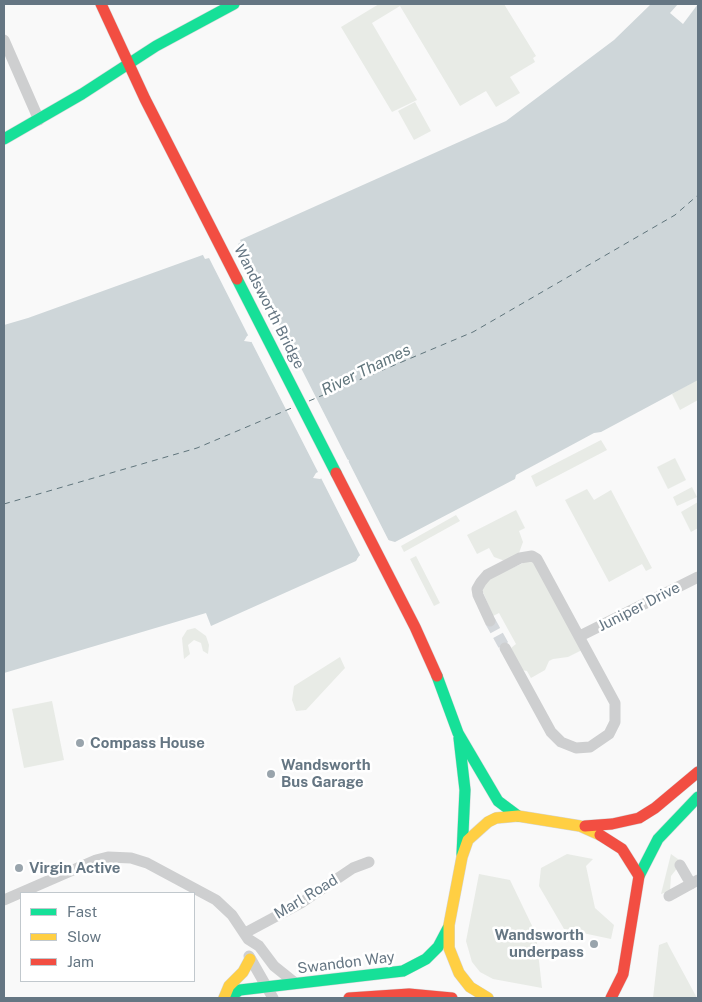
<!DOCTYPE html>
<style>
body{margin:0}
#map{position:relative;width:702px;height:1002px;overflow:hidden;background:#f9f9f9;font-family:"Public Sans",sans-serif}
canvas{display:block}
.frame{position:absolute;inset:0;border:5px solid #657683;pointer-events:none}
.legend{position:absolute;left:20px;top:892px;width:175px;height:90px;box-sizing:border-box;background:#fff;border:1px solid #c1c8cd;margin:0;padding:6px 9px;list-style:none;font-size:15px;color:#657683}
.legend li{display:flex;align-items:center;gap:10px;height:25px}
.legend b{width:25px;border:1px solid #c1c8cd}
</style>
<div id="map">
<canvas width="702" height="1002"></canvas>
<div class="frame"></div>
<ul class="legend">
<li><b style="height:6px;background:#16e098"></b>Fast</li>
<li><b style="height:6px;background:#ffcf43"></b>Slow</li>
<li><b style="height:6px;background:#f24e42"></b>Jam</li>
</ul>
</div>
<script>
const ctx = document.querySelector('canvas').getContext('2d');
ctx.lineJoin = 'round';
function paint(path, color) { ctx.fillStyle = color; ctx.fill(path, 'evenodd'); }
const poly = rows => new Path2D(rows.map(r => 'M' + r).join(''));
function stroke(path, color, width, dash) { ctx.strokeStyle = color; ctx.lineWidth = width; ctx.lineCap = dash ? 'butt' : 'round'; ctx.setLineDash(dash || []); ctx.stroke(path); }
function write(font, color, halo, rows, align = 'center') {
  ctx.font = font + ' "Public Sans",sans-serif'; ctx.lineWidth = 5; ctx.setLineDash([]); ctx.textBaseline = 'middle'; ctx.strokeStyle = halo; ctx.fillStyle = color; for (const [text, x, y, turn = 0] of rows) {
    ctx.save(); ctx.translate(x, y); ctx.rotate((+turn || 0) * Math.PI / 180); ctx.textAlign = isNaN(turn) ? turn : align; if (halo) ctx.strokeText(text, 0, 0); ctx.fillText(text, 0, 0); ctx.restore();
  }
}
paint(poly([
 [379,4,504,4,536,56,533,58,535,62,510,77,520,93,496,107,486,91,460,106,400,6,372,23,417,100,392,112,341,27],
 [415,102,431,131,414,140,398,111],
 [698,379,698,400,680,410,672,394],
 [601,440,607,450,536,487,531,476],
 [675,458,686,480,668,489,657,467],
 [692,487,697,497,677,506,673,497],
 [587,489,594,500,611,490,652,568,646,571,642,564,609,582,565,500],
 [698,502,698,528,691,532,681,512],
 [516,510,525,528,519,531,523,542,519,553,505,561,494,557,489,548,477,554,467,535],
 [456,515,460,521,404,552,401,546],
 [416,556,440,603,434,606,410,559],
 [528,561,534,563,582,650,568,657,553,659,549,661,545,670,531,678,527,671,522,670,511,648,516,644,499,613,493,616,483,592,483,587,491,577],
 [195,628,206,636,209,645,208,654,203,651,201,643,194,640,188,645,190,654,184,659,182,638,187,630],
 [340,657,345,668,306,710,296,711,292,700,294,686],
 [52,701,64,760,24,768,12,709],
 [567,854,593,859,586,866,595,908,614,925,611,939,564,929,539,886,541,868],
 [671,854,682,862,671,876,670,891,661,894],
 [479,874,510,880,536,934,542,988,493,979,480,972,472,962,466,941],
 [667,942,670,948,697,998,653,998,659,945]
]), '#e8ebe6');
paint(poly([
 [651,4,698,4,698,380,601,432,594,433,516,475,515,479,395,542,388,540,359,556,356,561,211,626,206,613,4,673,4,325,28,318,222,248,506,121,614,40],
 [275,322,280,322,278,328,251,342,244,341,247,336],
 [344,459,349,460,347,465,320,479,313,478,316,473]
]), '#ced6d9');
paint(poly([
 [678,4,698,4,683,24,670,13],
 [239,238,241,242,238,244,390,543,392,542,394,545,389,543,360,558,358,562,357,559,361,557,320,476,346,461,319,474,250,339,277,324,249,337,209,258,205,259,202,253,205,250]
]), '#f9f9f9');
stroke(poly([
 [309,401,473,332,675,215,698,195],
 [4,504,197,448,294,407]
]), '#60757c', 1, [6, 5]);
stroke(poly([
 [490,621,505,648]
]), '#d4d8dc', 11, [11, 5.5]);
const fast = poly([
 [4,139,82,94,156,46,234,4],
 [237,279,336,473],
 [437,676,458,733,498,801,518,816],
 [459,738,465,790,462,854],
 [639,876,658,839,698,797],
 [228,998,240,990,403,971,426,959,438,947,448,928]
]);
const slow = poly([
 [224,998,229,986,243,972,250,959],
 [488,998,470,987,459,973,449,948,449,925,462,857,468,840,488,822,496,818,518,816,580,826,600,835]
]);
const jam = poly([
 [101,4,145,99,237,279],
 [336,473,415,627,437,676],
 [585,826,612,824,639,818,655,808,698,772],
 [600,835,622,849,639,876,623,974,611,998],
 [349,998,409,994,452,998]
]);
stroke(fast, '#d5d6d7', 12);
stroke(slow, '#d5d6d7', 12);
stroke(jam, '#d5d6d7', 12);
stroke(poly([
 [4,40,39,120],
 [490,621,478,595,477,589,481,582,487,575,520,558,532,556,537,559,615,703,615,722,609,734,590,747,576,748,561,742,551,732,505,648],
 [580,636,698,577],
 [680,865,691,884],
 [669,896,698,880],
 [4,900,96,860,108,857,131,858,147,863,216,900,232,915,248,939,259,946,274,966,294,982],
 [245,933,301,903,353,868,369,862],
 [249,956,273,998]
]), '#cecfd0', 11);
stroke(fast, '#16e098', 11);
stroke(slow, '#ffcf43', 11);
stroke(jam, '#f24e42', 11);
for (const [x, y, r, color] of [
 [80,743,5,"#99a4ac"],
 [271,774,5,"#99a4ac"],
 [19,868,5,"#99a4ac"],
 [594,944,5,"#99a4ac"]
]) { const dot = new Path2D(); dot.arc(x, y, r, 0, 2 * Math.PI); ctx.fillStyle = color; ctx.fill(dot); stroke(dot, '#fff', 2); }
write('15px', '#657683', '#fff', [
 ["Wandsworth Bridge",269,307,63],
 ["Juniper Drive",639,607,-27],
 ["Marl Road",306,897,-31],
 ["Swandon Way",346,963,-7]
]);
write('bold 15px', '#657683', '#fff', [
 ["Compass House",90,743],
 ["Wandsworth",281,765],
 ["Bus Garage",281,782],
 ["Virgin Active",29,868],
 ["Wandsworth",584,935,"right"],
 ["underpass",584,952,"right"]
], 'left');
write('italic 16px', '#60757c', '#fff', [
 ["River Thames",366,370,-26]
]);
</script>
